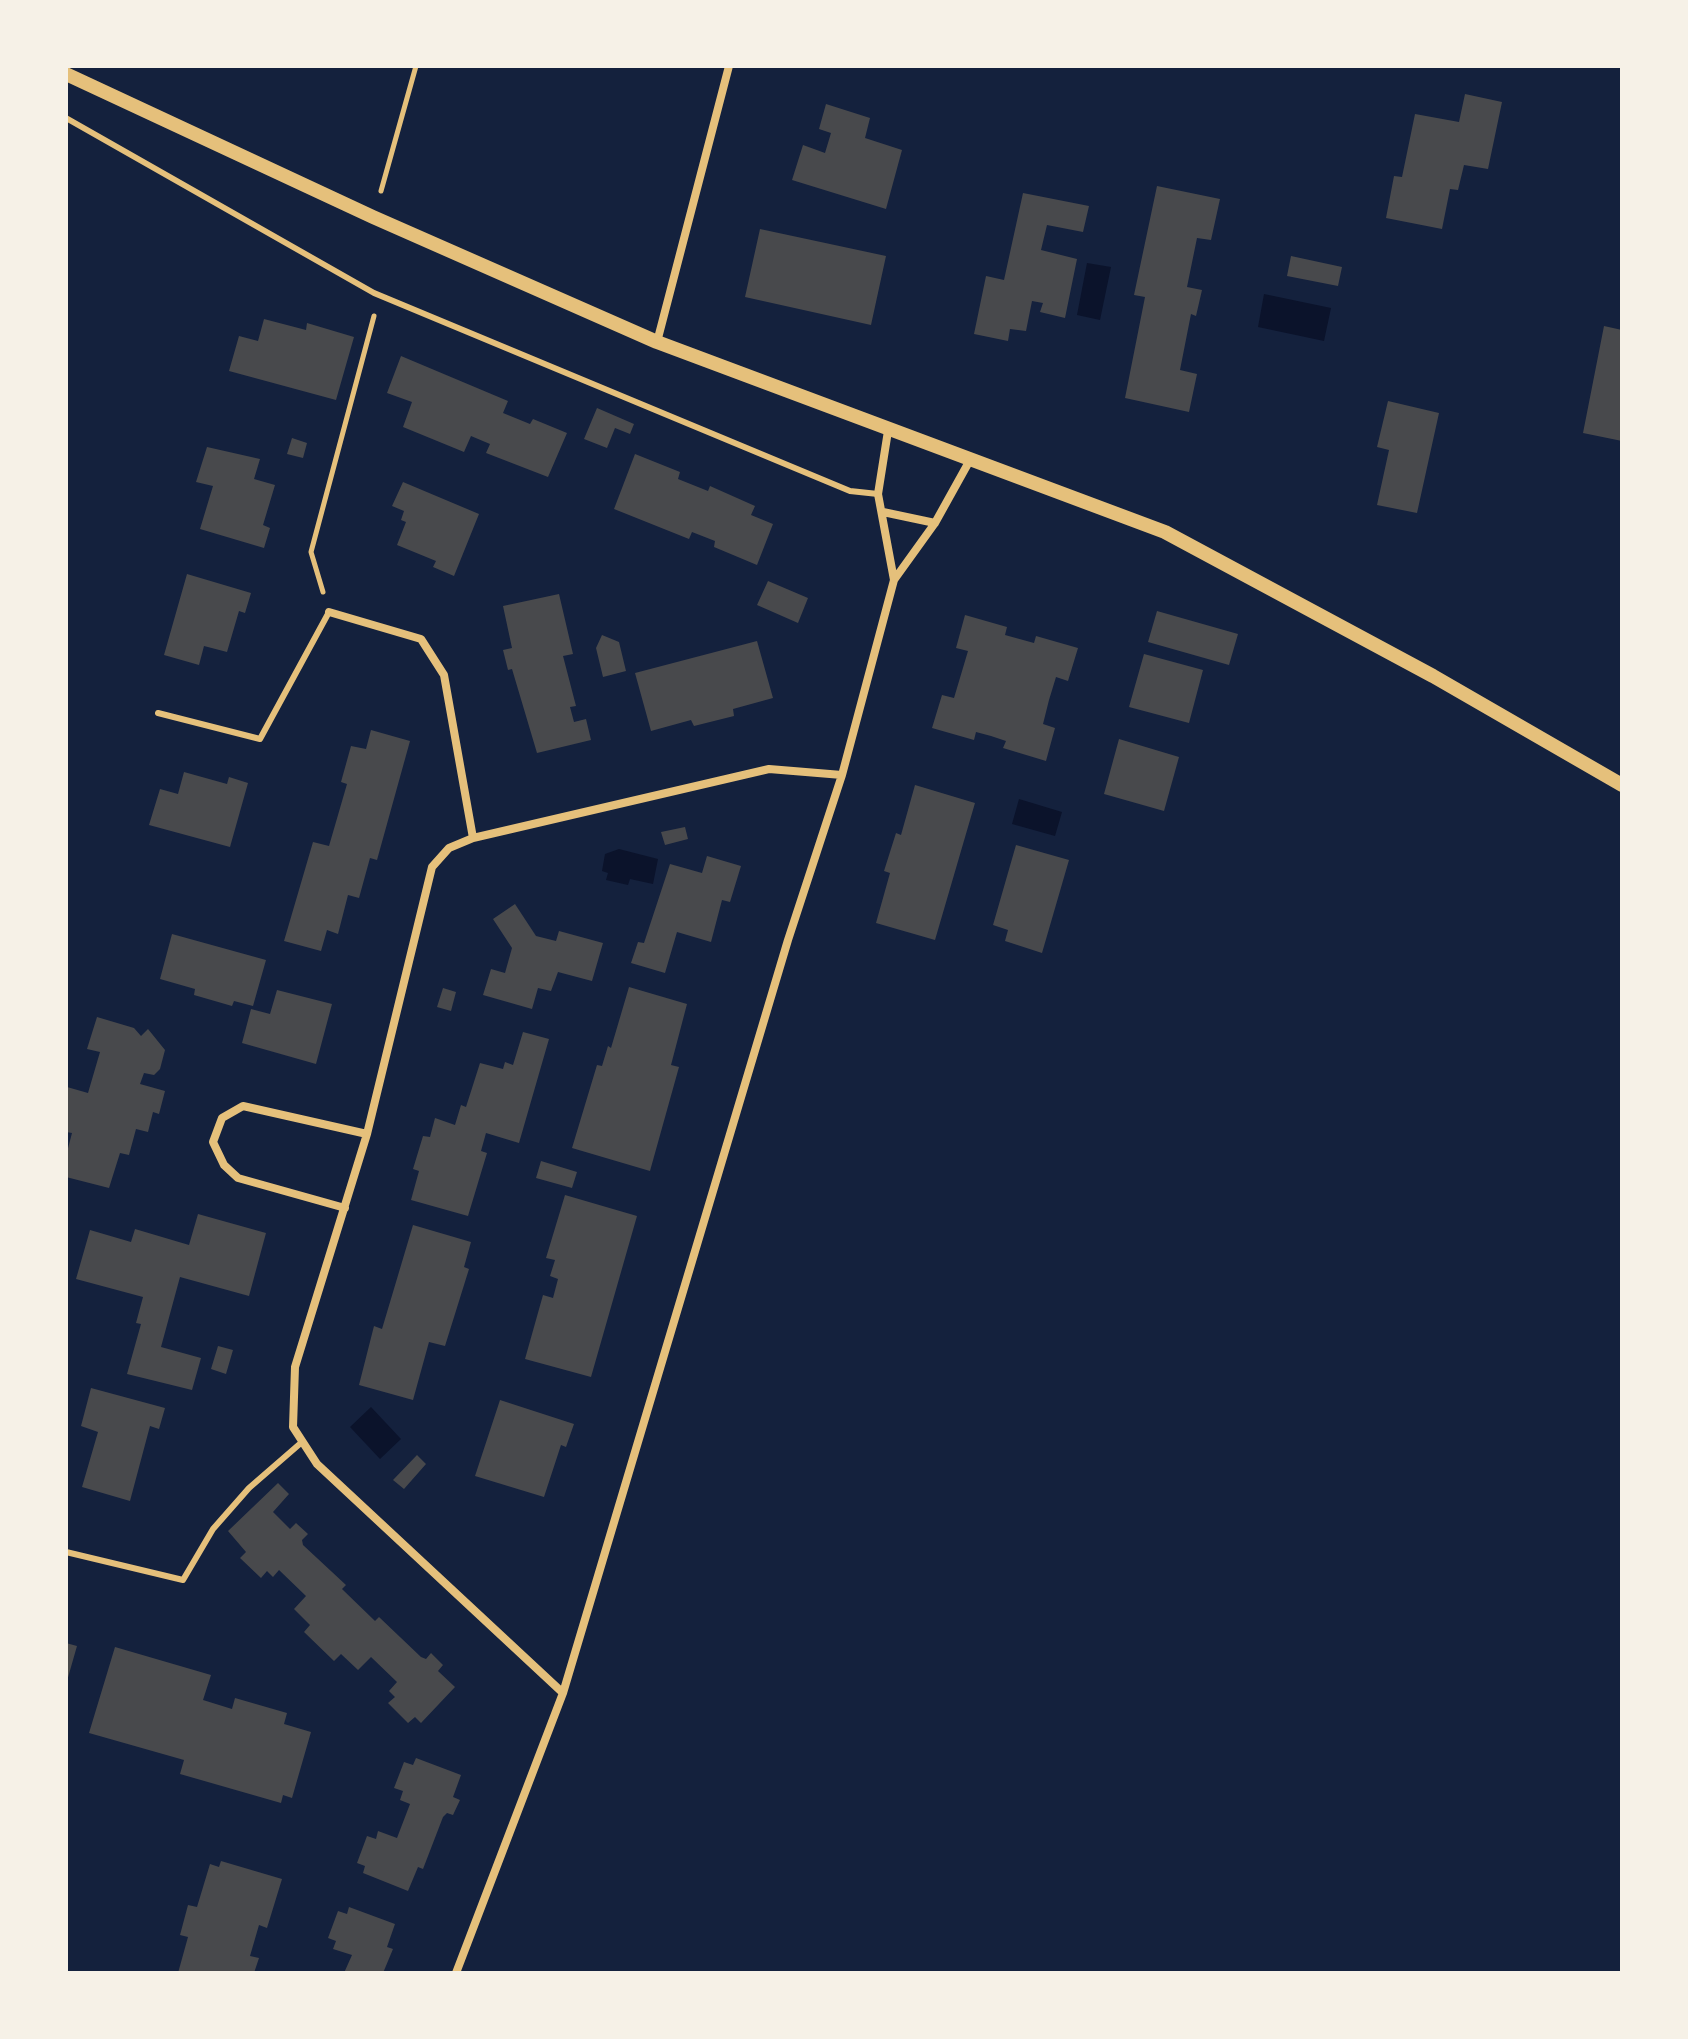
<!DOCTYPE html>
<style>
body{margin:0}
#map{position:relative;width:1688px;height:2039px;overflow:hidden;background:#14213d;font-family:"Noto Serif",serif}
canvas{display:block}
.frame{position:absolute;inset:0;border:68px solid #f6f1e7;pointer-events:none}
</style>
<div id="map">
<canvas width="1688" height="2039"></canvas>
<div class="frame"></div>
</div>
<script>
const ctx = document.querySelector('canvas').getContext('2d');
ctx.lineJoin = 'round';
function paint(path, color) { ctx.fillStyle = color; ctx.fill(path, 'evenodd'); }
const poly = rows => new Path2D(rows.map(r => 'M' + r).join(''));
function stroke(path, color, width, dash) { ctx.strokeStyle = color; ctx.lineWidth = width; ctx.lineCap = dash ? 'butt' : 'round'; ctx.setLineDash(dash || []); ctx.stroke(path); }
paint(poly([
 [1087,263,1111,267,1100,320,1077,315],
 [1264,294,1331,308,1324,341,1258,327],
 [1019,799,1062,812,1055,836,1012,824],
 [619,849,658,859,653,884,630,879,628,885,606,880,608,873,602,871,605,854],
 [371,1407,401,1439,380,1459,350,1427]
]), '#0b132b');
paint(poly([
 [1465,94,1502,102,1488,169,1464,165,1458,190,1450,189,1442,229,1386,218,1394,176,1402,177,1415,114,1459,122],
 [826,104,870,118,865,138,902,150,886,209,792,180,803,145,825,153,831,133,819,129],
 [1157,186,1220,199,1211,240,1197,238,1187,287,1202,290,1196,316,1191,314,1180,370,1197,374,1189,412,1125,398,1145,297,1134,295],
 [1023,193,1089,206,1083,232,1047,225,1041,250,1077,259,1065,318,1040,312,1043,303,1032,301,1026,331,1010,329,1008,341,974,334,986,276,1004,280],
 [760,229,886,256,871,325,745,297],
 [1291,256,1342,267,1338,286,1287,276],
 [264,319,306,330,307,323,354,337,336,400,229,371,239,336,258,341],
 [1604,326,1622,330,1622,441,1583,433],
 [401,356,508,401,503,413,530,424,533,419,567,433,548,477,486,453,490,444,471,436,464,452,403,427,412,402,387,393],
 [1388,401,1439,413,1417,513,1377,505,1389,450,1377,447],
 [597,408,634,424,630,434,615,428,607,448,584,439],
 [292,438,307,443,303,458,287,454],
 [207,447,260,459,254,479,275,485,263,525,270,528,264,548,200,529,213,486,196,482],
 [635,454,680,472,678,479,708,491,710,486,755,506,751,515,773,524,757,565,714,547,715,541,692,532,689,539,614,509],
 [403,482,479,514,454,576,433,567,436,561,397,545,406,522,401,520,404,511,392,506],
 [187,574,251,593,245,613,239,611,227,652,204,646,199,665,164,655],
 [768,581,808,598,798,623,757,605],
 [559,594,573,654,563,656,576,706,570,707,574,722,586,719,591,740,537,753,512,669,508,670,503,650,512,648,503,606],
 [1157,611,1238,634,1229,665,1148,642],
 [965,615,1007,627,1005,635,1034,643,1036,636,1078,648,1068,681,1056,677,1049,700,1043,724,1055,728,1046,761,1003,748,1006,741,991,736,976,732,974,740,932,728,942,695,954,698,968,651,956,648],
 [602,635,619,642,626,671,603,677,596,648],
 [757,641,773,698,733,709,734,716,694,726,691,720,651,731,635,673],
 [1144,654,1203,670,1189,723,1129,707],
 [371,730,410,741,377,860,370,858,359,898,348,895,338,934,327,930,321,951,284,941,313,842,329,846,347,784,341,782,351,746,366,749],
 [1119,739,1179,757,1164,811,1104,794],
 [184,772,227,784,229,777,248,783,230,847,149,825,160,789,178,794],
 [915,785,975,803,935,940,876,923,890,873,884,871,896,833,901,835],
 [685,827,688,839,665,845,661,832],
 [1016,845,1069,860,1042,953,1005,941,1008,930,993,925],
 [707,856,741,866,730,902,722,900,711,942,677,932,665,973,631,963,638,942,644,943,670,864,702,873],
 [515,904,536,936,556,941,559,931,603,943,592,981,558,972,551,991,538,988,532,1009,483,995,491,969,505,973,512,948,493,919],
 [172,934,266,960,253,1006,234,1001,232,1006,194,995,195,989,160,979],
 [629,987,687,1004,671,1065,679,1067,650,1171,572,1148,597,1065,602,1066,608,1046,611,1048],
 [443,988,456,992,451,1011,437,1007],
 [277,990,332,1004,316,1064,242,1043,251,1009,270,1014],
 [97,1017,134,1028,141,1036,148,1029,165,1050,160,1069,154,1075,144,1073,140,1084,165,1091,159,1114,153,1112,148,1132,136,1129,129,1155,120,1153,109,1188,66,1177,66,1156,72,1133,66,1132,66,1092,67,1087,88,1093,100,1052,87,1049],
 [523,1032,549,1039,519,1143,486,1133,481,1151,487,1153,468,1216,411,1200,419,1171,413,1169,423,1136,430,1137,435,1118,455,1125,461,1105,466,1107,480,1063,503,1069,505,1062,513,1065],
 [541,1161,577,1172,572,1188,536,1178],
 [565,1195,637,1216,591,1377,525,1359,543,1295,553,1298,558,1279,550,1276,555,1260,546,1258],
 [198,1214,266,1233,249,1296,180,1277,161,1347,201,1358,192,1390,127,1374,141,1324,136,1323,143,1297,76,1279,90,1230,131,1242,135,1229,189,1245],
 [413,1225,471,1242,464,1267,469,1269,445,1346,429,1342,413,1400,359,1385,374,1326,382,1329],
 [218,1346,233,1350,226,1374,211,1369],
 [91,1388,165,1408,159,1429,150,1426,130,1501,82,1487,98,1432,81,1426],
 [500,1400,574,1424,566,1447,561,1445,544,1497,475,1476],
 [417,1455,426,1464,404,1489,393,1480],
 [278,1483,289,1494,273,1512,290,1529,296,1523,308,1534,302,1540,303,1545,346,1585,342,1589,375,1621,379,1617,421,1657,426,1659,431,1653,443,1665,438,1671,455,1687,421,1723,415,1717,408,1723,388,1703,395,1697,389,1691,397,1682,371,1657,358,1670,341,1654,334,1661,304,1632,310,1625,294,1609,306,1596,279,1570,273,1577,267,1571,261,1578,240,1558,246,1552,228,1531],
 [66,1643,77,1646,67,1681,66,1681],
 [115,1647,211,1675,203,1700,232,1709,235,1698,287,1713,284,1724,311,1732,292,1798,283,1795,281,1803,180,1774,184,1760,89,1733],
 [416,1758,461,1775,453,1797,460,1800,453,1815,447,1813,443,1817,423,1869,418,1867,408,1891,363,1873,365,1866,357,1863,367,1836,376,1839,378,1831,397,1838,410,1804,400,1800,403,1791,394,1788,404,1762,413,1765],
 [221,1861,282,1879,267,1928,259,1925,250,1956,259,1958,254,1973,178,1973,188,1937,180,1935,188,1905,197,1907,210,1864,219,1867],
 [349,1907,395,1924,387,1947,393,1949,383,1973,344,1973,352,1955,333,1949,336,1941,328,1938,338,1911,347,1914]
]), '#48494c');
stroke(poly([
 [381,191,416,66],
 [323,592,311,552,374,316]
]), '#e5c07b', 5);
stroke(poly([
 [66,118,374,293,850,491,878,494],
 [158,713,260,739,329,612],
 [66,1552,183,1580,213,1529,249,1488,302,1442]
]), '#e5c07b', 6);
stroke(poly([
 [657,342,729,66],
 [888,431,878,494,894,580],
 [883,512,935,523],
 [329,612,421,639,444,675,473,838],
 [345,1208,238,1178,224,1165,213,1142,222,1118,243,1106,367,1134],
 [563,1693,317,1464,293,1427,295,1367,367,1134,432,867,449,848,473,838,769,769,842,775],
 [456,1973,563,1693,788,940,842,775,894,580,935,523,970,460]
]), '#e5c07b', 8);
stroke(poly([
 [66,74,373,217,657,342,1165,532,1433,676,1622,785]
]), '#e5c07b', 14);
</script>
